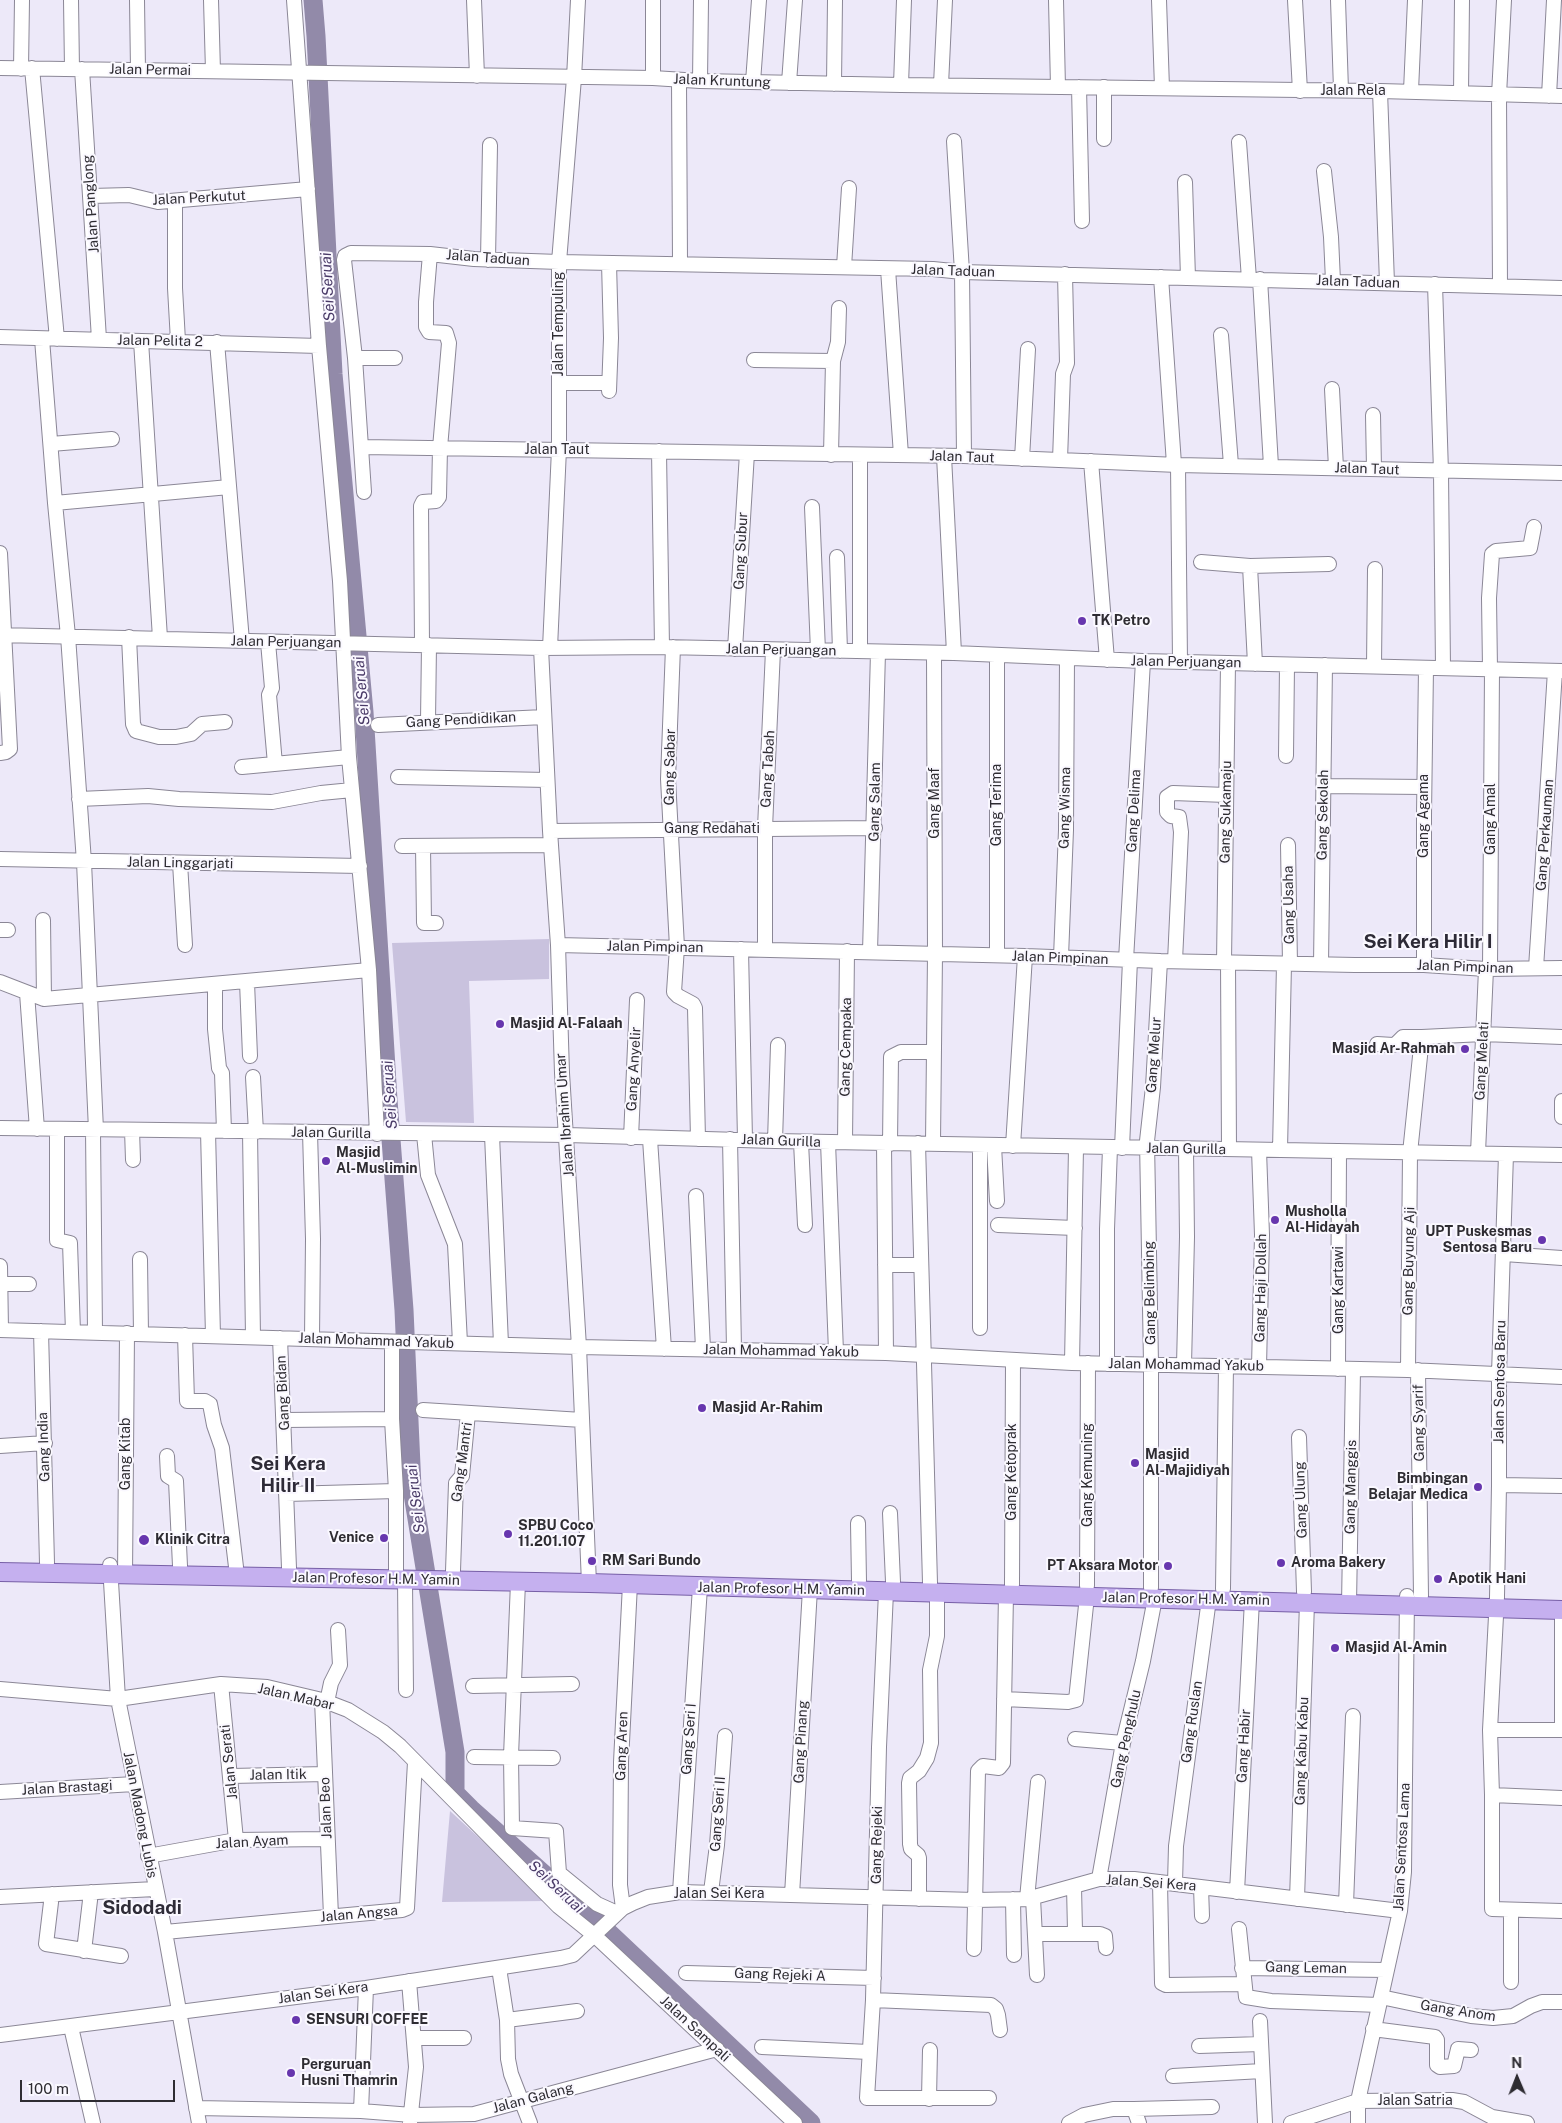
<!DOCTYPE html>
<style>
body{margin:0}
#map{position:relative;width:1562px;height:2123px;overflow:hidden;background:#ede9f9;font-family:"Public Sans",sans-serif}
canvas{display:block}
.north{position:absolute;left:1492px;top:2053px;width:50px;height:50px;-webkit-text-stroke:4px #faf8ff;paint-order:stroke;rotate:359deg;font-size:14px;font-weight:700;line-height:20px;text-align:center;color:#2e2c32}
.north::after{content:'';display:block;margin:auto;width:18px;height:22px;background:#2e2c32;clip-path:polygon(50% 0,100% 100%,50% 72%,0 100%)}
.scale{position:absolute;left:20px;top:2080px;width:155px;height:22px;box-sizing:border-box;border:2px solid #2e2c32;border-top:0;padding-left:6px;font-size:15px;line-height:18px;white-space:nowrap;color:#2e2c32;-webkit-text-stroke:4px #faf8ff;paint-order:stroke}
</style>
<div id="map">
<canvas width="1562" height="2123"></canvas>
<div class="north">N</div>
<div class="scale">100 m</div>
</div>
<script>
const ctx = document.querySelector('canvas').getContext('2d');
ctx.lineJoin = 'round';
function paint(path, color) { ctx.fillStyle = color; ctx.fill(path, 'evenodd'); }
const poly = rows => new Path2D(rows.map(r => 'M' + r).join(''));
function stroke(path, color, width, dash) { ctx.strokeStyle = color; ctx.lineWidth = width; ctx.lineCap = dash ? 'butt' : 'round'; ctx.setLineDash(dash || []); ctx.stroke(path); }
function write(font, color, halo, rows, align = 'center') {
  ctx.font = font + ' "Public Sans",sans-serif'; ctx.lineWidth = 4; ctx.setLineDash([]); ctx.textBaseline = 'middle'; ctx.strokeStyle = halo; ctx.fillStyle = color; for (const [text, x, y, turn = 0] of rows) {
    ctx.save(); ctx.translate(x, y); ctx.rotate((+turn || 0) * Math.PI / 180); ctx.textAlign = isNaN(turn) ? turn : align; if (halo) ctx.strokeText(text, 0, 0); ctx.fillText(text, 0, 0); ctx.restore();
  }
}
paint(poly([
 [549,939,549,979,469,981,474,1123,406,1122,392,943],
 [450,1811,548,1901,442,1902]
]), '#c9c2de');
stroke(poly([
 [313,0,316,36,333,374,364,712,388,1100,404,1310,412,1488,455,1752,455,1793,471,1809,592,1917,811,2123]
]), '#928aa9', 19);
const minor = poly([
 [71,0,72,69],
 [137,0,138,70],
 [211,0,213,71],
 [294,0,319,346,340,581,349,757,369,970,377,1134],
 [474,0,477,76],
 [653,0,653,78],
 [1056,0,1058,87],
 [1159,0,1162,88],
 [1295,0,1300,91],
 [1338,0,1341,90],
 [0,68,653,78,700,81,901,85,1380,91,1562,96],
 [32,68,57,339],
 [21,69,22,0],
 [82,69,99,339],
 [679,80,680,263],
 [700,81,701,0],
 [753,82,759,0],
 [789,83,795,0],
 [834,84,835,0],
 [901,85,904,0],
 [941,85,945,0],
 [1079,87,1082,221],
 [1380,91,1387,283],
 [1411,91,1415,0],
 [1461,93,1462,0],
 [1549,96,1554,0],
 [1104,139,1104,87],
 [954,141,962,272,964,456],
 [1239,142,1249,279],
 [1324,171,1331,237,1333,281],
 [1185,182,1188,278],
 [91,196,129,195,158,202,308,189],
 [175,201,175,288,178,341],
 [488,260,490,145],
 [844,267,849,188],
 [888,269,901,455],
 [1161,277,1174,464],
 [1260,279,1271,466],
 [1435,284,1441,472,1443,668],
 [1500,286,1499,95,1504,0],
 [1221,335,1231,465],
 [0,337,319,346],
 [42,339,55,503,68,636,84,862,96,1130],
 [141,341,160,638],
 [217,342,242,641],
 [355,358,395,358],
 [754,360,833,361],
 [559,383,605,383],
 [1332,389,1336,468],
 [609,391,611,338,609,263],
 [1373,415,1374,469],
 [51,444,112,439],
 [362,447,964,456,1178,465,1562,473],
 [659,451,662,647],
 [831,455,833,361,838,342,839,308],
 [944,456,954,653],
 [1022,459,1028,349],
 [1060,460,1063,374,1067,363,1065,274],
 [1091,461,1107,660],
 [1178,465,1180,662],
 [364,492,355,358,344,260,345,256,351,253,430,254,474,259,559,262,933,269,962,272,1562,288],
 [55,503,229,487],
 [812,507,818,651],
 [0,553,10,749,6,752,0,753],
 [837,557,840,651],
 [1201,562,1250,566],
 [0,635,541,648,662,647,954,653,1143,661,1562,671],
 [129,637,133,724,136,731,159,737,176,737,191,734,202,724,225,722],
 [268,642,272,688,269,695,275,764],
 [422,645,421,506,423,502,436,501,439,497,440,448,449,343,446,333,429,332,426,327,426,302,430,254],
 [673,647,668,779,677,947,674,992,678,996,693,1004,695,1008,698,1139],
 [541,648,550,831,558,945,562,1073,579,1347,589,1583],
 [550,648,559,449,559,262,574,78,578,0],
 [735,649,747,453],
 [860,651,860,455],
 [1255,664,1250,566,1329,564],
 [1374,666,1375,569],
 [1490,669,1489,598,1492,554,1496,551,1530,548,1534,527],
 [428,721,429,645],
 [378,725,544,717],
 [1286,756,1287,665],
 [242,767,349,757],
 [398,777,547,780],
 [1324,786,1424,787],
 [79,799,148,796,179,799,272,802,321,793,352,790],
 [550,831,875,828],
 [1288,845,1290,964],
 [402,846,551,845],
 [423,846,424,923,436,923],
 [0,859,360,866],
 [180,863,185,945],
 [43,920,44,999],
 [0,930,8,930],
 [558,945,1025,956,1160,961,1355,965,1424,965,1486,969,1562,968],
 [741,949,745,1140],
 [765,949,765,828,773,650],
 [870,952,878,652],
 [997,955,997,655],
 [1061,957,1066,830,1067,658],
 [1126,960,1143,661],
 [1175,961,1181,832,1179,817,1171,816,1167,812,1167,797,1173,793,1226,795],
 [1224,962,1228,663],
 [1228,962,1229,1149],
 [1321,964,1325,665],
 [1424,965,1424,815,1426,668],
 [1536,968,1555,671],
 [1490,969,1492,669],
 [0,982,44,999,369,970],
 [247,982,250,1056],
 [215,985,215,1029,219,1068,222,1073,224,1131],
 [27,993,37,1129],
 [1377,1044,1393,1045,1396,1044,1403,1037,1422,1037],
 [253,1077,256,1132],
 [1562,1101,1562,1117],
 [0,1128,567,1135,775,1141,1562,1155],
 [57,1129,57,1240,70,1243,73,1332],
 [93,1130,95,1332],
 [132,1130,133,1160],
 [208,1131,213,1336],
 [250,1132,253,1337],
 [310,1132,313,1239,312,1338],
 [424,1134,428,1175,455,1244,460,1343],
 [492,1135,501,1344],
 [631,1138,637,1000],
 [650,1139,664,1349],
 [730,1139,734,1349],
 [775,1141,778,1045],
 [801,1142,805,1225],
 [828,1142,836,1352],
 [845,1142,847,951],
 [918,1143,930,1583],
 [933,1143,935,954,934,653],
 [884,1144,886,1353],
 [890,1144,891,1057,901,1052,934,1052],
 [994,1146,997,1201],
 [1013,1146,1025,956],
 [1122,1148,1130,960],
 [1280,1150,1284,964],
 [1478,1153,1486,969],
 [1506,1154,1499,1374,1499,1485,1497,1597,1490,1730,1492,1795,1492,1909,1562,1911],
 [696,1196,703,1349],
 [998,1225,1075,1228],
 [1504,1254,1562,1258],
 [140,1259,141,1334],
 [885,1265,921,1265],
 [0,1266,1,1330],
 [1,1284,29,1284],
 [980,1328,980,1145],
 [0,1330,579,1347,886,1353,1072,1363,1408,1370,1562,1377],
 [41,1331,47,1563],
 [185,1335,187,1401,205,1401,210,1404,214,1425,222,1448,236,1567],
 [280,1338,289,1568],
 [392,1342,392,1419,396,1491,396,1570],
 [1072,1363,1076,1148],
 [1107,1364,1107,1229,1110,1148],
 [1184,1365,1187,1237,1186,1149],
 [1259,1367,1262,1235,1259,1150],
 [1338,1369,1339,1151],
 [1408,1370,1410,1153,1422,1037,1483,1034,1562,1037],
 [1418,1370,1421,1596],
 [423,1410,582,1420],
 [284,1420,392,1419],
 [1299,1437,1304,1592],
 [0,1446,45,1443],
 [167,1456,168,1476,176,1481,180,1566],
 [1499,1485,1562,1486],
 [286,1494,396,1491],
 [890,1513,893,1582],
 [858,1523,859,1581],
 [110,1565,118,1699,165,1932,199,2123],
 [453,1571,456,1483,462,1476,468,1413],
 [125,1576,127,1333],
 [405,1580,406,1690],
 [518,1582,511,1756,512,1828,556,1831,559,1873,597,1904,617,1913],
 [1012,1585,1013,1360],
 [1087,1586,1088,1363],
 [1151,1588,1151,1363,1147,1141,1153,1087,1160,961],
 [1223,1589,1226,1366],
 [886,1592,879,1747,873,2000,867,2098,989,2098],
 [1349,1604,1353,1370],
 [221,1684,236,1840],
 [473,1686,572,1684],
 [0,1689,118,1699,221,1684,267,1687,322,1700,348,1710,383,1732,400,1746,558,1906,594,1935,795,2123],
 [1004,1699,1068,1702,1076,1700,1087,1596],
 [322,1700,331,1916],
 [327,1702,331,1683,340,1665,338,1630],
 [1490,1730,1562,1730],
 [1562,1730,1562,1610],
 [1075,1739,1123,1743],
 [474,1757,553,1758],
 [231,1776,325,1774],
 [0,1792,134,1784],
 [1492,1795,1562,1798],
 [148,1856,236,1840,327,1839],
 [1099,1879,1123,1743,1143,1661,1155,1598],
 [1160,1882,1162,1983,1166,1985,1243,1984],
 [1175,1883,1176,1846,1209,1599],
 [1074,1887,1075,1931],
 [1201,1887,1202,1916],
 [680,1892,700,1587],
 [711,1892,717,1845,725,1736],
 [1237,1892,1252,1600],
 [52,1894,46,1944,121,1956],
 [792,1895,810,1589],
 [0,1897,155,1889],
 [1033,1898,1037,1975],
 [919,1899,919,1858,918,1855,911,1849,910,1844,909,1783,910,1778,919,1771,927,1758,931,1743,930,1670,937,1636,937,1593],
 [1013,1899,1014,1955],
 [1027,1899,1038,1782],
 [1297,1899,1307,1603],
 [1346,1905,1353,1716],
 [623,1908,620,1885,621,1762,630,1584],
 [1239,1929,1246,1997,1271,2001,1379,2005],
 [165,1932,402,1910,407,1908,415,1762],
 [1035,1934,1100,1934,1105,1936,1106,1948],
 [974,1949,978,1771,983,1766,999,1768,1003,1763,1006,1594],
 [84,1951,91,1892],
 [499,1968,507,2020],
 [1242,1968,1386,1970],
 [686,1973,874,1978],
 [409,1981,416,2067,410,2122],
 [1511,1982,1511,1910],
 [1381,1997,1471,2016,1493,2018,1513,2016,1531,2006,1542,2002,1562,2002],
 [873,2000,991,2005,996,2009,998,2015,1000,2030],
 [1260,2021,1265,2123],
 [71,2027,93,2123],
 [1373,2029,1435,2037,1437,2040,1437,2065,1440,2067,1454,2066,1458,2049,1471,2050],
 [0,2035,366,1988,561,1958,573,1955,623,1908,633,1903,648,1897,680,1892,975,1900,1027,1899,1099,1879,1134,1879,1400,1911],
 [414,2038,464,2038],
 [1199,2046,1261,2044],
 [762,2047,869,2052],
 [1173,2076,1262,2071],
 [929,2099,930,2050],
 [196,2108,361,2111,412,2115,474,2114,717,2049],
 [1134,2109,1212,2107],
 [361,2111,366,1988],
 [530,2123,511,2074,508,2059,507,2020,577,2011],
 [1069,2123,1084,2115,1113,2109,1134,2109,1139,2123],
 [1291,2123,1358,2101,1452,2100,1464,2102,1492,2117,1527,2123],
 [1358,2123,1358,2101,1400,1911,1404,1872,1407,1596]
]);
const major = poly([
 [0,1572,589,1583,1562,1610]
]);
stroke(minor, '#8b8796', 16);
stroke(major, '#775fa6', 20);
stroke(minor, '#fff', 14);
stroke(major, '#c5b0ef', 18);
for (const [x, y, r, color] of [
 [1082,621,5,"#6736ae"],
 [500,1024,5,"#6736ae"],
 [1465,1049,5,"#6736ae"],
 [326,1161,5,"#6736ae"],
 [1275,1220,5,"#6736ae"],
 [1542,1240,5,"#6736ae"],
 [702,1408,5,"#6736ae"],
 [1135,1463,5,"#6736ae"],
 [1478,1487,5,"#6736ae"],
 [508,1534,5,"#6736ae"],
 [384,1538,5,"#6736ae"],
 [144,1540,6,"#6736ae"],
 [592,1561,5,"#6736ae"],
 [1281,1563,5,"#6736ae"],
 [1168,1566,5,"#6736ae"],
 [1438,1579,5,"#6736ae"],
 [1335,1648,5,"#6736ae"],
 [296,2020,5,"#6736ae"],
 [291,2073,5,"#6736ae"]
]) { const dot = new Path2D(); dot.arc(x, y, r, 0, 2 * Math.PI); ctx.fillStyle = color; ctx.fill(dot); stroke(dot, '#faf8ff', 2); }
write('14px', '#2e2c32', '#faf8ff', [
 ["Jalan Permai",150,70,1],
 ["Jalan Kruntung",722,81,2],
 ["Jalan Rela",1353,91],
 ["Jalan Perkutut",199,198,-3],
 ["Jalan Panglong",91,204,-94],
 ["Jalan Taduan",488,258,4],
 ["Jalan Taduan",953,271,2],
 ["Jalan Taduan",1358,282,2],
 ["Jalan Tempuling",559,324,-90],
 ["Jalan Pelita 2",160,341,1],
 ["Jalan Taut",557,450],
 ["Jalan Taut",962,457,2],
 ["Jalan Taut",1367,469,2],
 ["Gang Subur",741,551,-87],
 ["Jalan Perjuangan",286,642,1],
 ["Jalan Perjuangan",781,650,1],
 ["Jalan Perjuangan",1186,662,1],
 ["Gang Pendidikan",461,720,-3],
 ["Gang Sabar",670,767,-89],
 ["Gang Tabah",768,769,-87],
 ["Gang Salam",875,802,-89],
 ["Gang Maaf",935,803,-90],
 ["Gang Terima",997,805,-90],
 ["Gang Wisma",1065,808,-89],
 ["Gang Delima",1134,811,-87],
 ["Gang Sukamaju",1226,812,-89],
 ["Gang Sekolah",1323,815,-89],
 ["Gang Agama",1424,816,-90],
 ["Gang Amal",1491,819,-90],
 ["Gang Redahati",712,829],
 ["Gang Perkauman",1545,835,-86],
 ["Jalan Linggarjati",180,863,1],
 ["Gang Usaha",1289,905,-91],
 ["Jalan Pimpinan",655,947,1],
 ["Jalan Pimpinan",1060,958,2],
 ["Jalan Pimpinan",1465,967,2],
 ["Gang Cempaka",846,1047,-89],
 ["Gang Melur",1154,1055,-86],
 ["Gang Melati",1482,1061,-87],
 ["Gang Anyelir",634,1069,-87],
 ["Jalan Ibrahim Umar",565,1115,-94],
 ["Jalan Gurilla",331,1133,1],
 ["Jalan Gurilla",781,1141,2],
 ["Jalan Gurilla",1186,1149,1],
 ["Gang Buyung Aji",1409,1261,-89],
 ["Gang Haji Dollah",1261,1288,-89],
 ["Gang Kartawi",1339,1290,-90],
 ["Gang Belimbing",1150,1293,-91],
 ["Jalan Mohammad Yakub",376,1341,2],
 ["Jalan Mohammad Yakub",781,1351,1],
 ["Jalan Mohammad Yakub",1186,1365,1],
 ["Jalan Sentosa Baru",1500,1382,-89],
 ["Gang Bidan",283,1393,-93],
 ["Gang Syarif",1419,1423,-91],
 ["Gang India",44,1447,-92],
 ["Gang Kitab",126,1454,-90],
 ["Gang Mantri",462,1462,-82],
 ["Gang Ketoprak",1012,1472,-90],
 ["Gang Kemuning",1088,1475,-90],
 ["Gang Manggis",1351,1487,-89],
 ["Gang Ulung",1301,1500,-92],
 ["Jalan Profesor H.M. Yamin",376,1579,1],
 ["Jalan Profesor H.M. Yamin",781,1589,1],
 ["Jalan Profesor H.M. Yamin",1186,1599,1],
 ["Jalan Mabar",296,1697,13],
 ["Gang Ruslan",1192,1722,-82],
 ["Gang Seri I",689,1739,-86],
 ["Gang Penghulu",1126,1739,-78],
 ["Gang Pinang",801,1742,-87],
 ["Gang Aren",622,1746,-88],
 ["Gang Habir",1244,1746,-87],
 ["Gang Kabu Kabu",1302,1751,-88],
 ["Jalan Serati",229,1762,-96],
 ["Jalan Itik",278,1775,-1],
 ["Jalan Brastagi",67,1788,-3],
 ["Jalan Beo",326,1808,-92],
 ["Gang Seri II",718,1814,-86],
 ["Jalan Madong Lubis",140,1815,79],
 ["Jalan Ayam",252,1842,-3],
 ["Gang Rejeki",877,1845,-89],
 ["Jalan Sentosa Lama",1402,1847,-87],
 ["Jalan Sei Kera",1151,1883,4],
 ["Jalan Sei Kera",719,1894],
 ["Jalan Angsa",359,1914,-5],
 ["Gang Leman",1306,1968,1],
 ["Gang Rejeki A",780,1975,2],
 ["Jalan Sei Kera",323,1993,-8],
 ["Gang Anom",1458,2011,9],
 ["Jalan Sampali",695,2029,43],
 ["Jalan Galang",533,2098,-15],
 ["Jalan Satria",1415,2101]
]);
write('bold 14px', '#2e2c32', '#faf8ff', [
 ["TK Petro",1092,621],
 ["Masjid Al-Falaah",510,1024],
 ["Masjid Ar-Rahmah",1455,1049,"right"],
 ["Masjid",336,1153],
 ["Al-Muslimin",336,1169],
 ["Musholla",1285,1212],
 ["Al-Hidayah",1285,1228],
 ["UPT Puskesmas",1532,1232,"right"],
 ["Sentosa Baru",1532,1248,"right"],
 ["Masjid Ar-Rahim",712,1408],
 ["Masjid",1145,1455],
 ["Al-Majidiyah",1145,1471],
 ["Bimbingan",1468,1479,"right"],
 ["Belajar Medica",1468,1495,"right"],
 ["SPBU Coco",518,1526],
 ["11.201.107",518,1542],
 ["Venice",374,1538,"right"],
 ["Klinik Citra",155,1540],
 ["RM Sari Bundo",602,1561],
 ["Aroma Bakery",1291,1563],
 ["PT Aksara Motor",1158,1566,"right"],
 ["Apotik Hani",1448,1579],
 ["Masjid Al-Amin",1345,1648],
 ["SENSURI COFFEE",306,2020],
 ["Perguruan",301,2065],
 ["Husni Thamrin",301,2081]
], 'left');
write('italic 15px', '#493a67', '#faf8ff', [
 ["Sei Seruai",328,287,-93],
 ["Sei Seruai",362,691,-95],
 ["Sei Seruai",390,1095,-94],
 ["Sei Seruai",416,1499,-97],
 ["Sei Seruai",556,1887,43]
]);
write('bold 19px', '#2e2b37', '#faf8ff', [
 ["Sei Kera Hilir I",1428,942],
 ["Sei Kera",288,1464],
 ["Hilir II",288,1486],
 ["Sidodadi",142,1908]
]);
</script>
